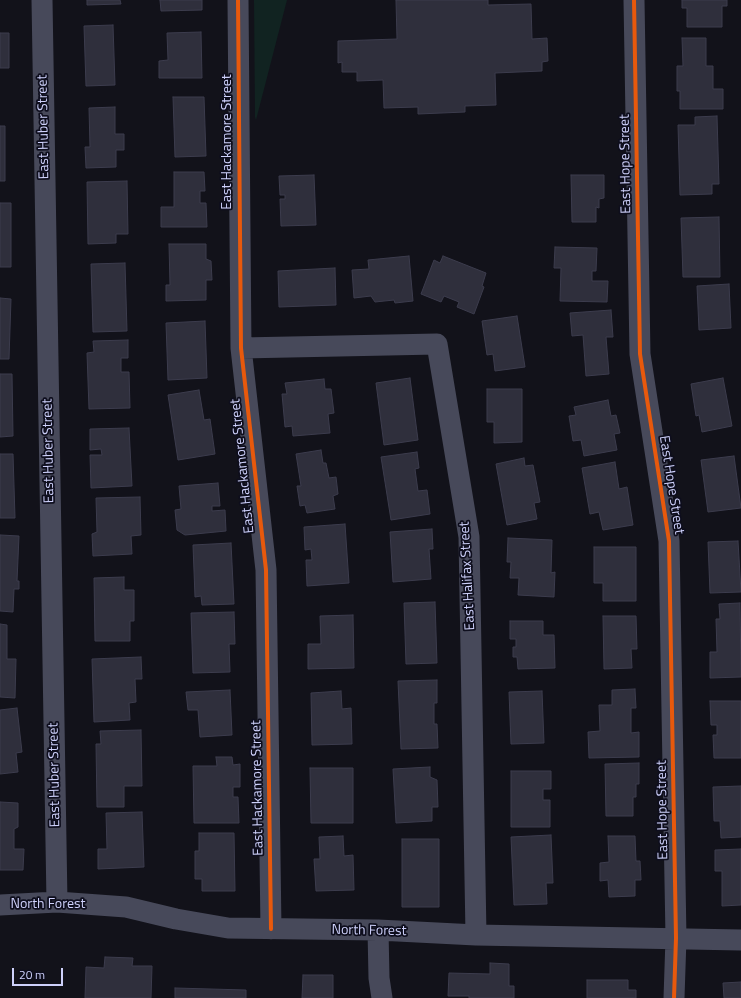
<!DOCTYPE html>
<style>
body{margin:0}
#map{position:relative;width:741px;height:998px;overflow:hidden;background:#12121a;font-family:"Titillium Web",sans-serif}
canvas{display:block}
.scale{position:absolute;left:12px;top:968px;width:51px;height:18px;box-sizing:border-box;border:2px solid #ced1fb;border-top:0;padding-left:5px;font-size:12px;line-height:14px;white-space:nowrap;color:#ced1fb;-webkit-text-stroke:3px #0e0e1d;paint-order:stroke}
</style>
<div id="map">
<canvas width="741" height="998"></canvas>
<div class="scale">20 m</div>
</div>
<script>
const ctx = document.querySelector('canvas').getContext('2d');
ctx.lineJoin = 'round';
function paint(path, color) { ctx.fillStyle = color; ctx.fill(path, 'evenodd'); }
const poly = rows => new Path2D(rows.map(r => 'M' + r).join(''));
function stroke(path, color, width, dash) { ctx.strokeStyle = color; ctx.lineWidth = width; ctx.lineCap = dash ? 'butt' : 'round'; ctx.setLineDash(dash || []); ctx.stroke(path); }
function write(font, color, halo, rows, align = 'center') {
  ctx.font = font + ' "Titillium Web",sans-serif'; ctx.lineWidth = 3.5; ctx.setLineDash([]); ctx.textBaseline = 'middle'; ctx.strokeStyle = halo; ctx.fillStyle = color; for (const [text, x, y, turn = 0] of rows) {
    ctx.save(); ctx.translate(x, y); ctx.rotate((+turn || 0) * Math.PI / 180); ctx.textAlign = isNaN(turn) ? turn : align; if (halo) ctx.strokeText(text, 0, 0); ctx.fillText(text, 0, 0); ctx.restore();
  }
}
paint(poly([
 [254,0,287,0,256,120,255,117]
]), '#112321');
const building = poly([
 [87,0,120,0,121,4,87,5,87,0],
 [160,0,202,0,202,10,161,11,160,0],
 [396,0,488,0,488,5,531,4,532,39,547,38,548,61,542,62,542,71,495,73,496,105,465,106,465,112,418,114,418,107,384,108,383,80,357,81,357,72,342,72,342,62,338,63,338,41,397,39,396,0],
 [682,0,727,0,727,6,722,6,722,27,687,27,687,8,682,8,682,0],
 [113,25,115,85,86,86,84,26,113,25],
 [201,32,202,78,159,78,159,61,168,60,167,33,201,32],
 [0,33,9,33,9,68,0,68,0,33],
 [682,38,706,38,706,66,713,66,713,89,723,89,723,109,680,109,680,91,677,91,677,66,683,66,682,38],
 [173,97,204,97,206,156,175,157,173,97],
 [115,107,115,134,124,134,124,150,116,150,116,167,86,168,85,147,90,147,89,108,115,107],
 [717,116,719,184,712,184,712,194,680,195,678,125,695,125,695,117,717,116],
 [0,126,5,126,5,181,0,181,0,126],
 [174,172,204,172,205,191,200,191,200,203,206,203,207,227,161,227,161,207,174,207,174,172],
 [314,175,316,225,281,226,280,199,285,199,285,195,280,195,279,176,314,175],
 [571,175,604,175,604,198,599,199,599,208,596,207,596,222,572,222,571,175],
 [127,181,128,234,116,234,116,243,88,244,87,182,127,181],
 [0,203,11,203,11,267,0,267,0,203],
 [719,217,720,277,683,277,681,218,719,217],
 [169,244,206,244,206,259,211,261,212,280,206,280,206,300,166,301,166,285,170,285,169,244],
 [555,247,597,248,596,271,592,271,592,281,608,281,607,302,560,301,561,268,554,268,555,247],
 [409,256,413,301,395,303,394,300,375,302,371,296,354,298,352,270,369,269,368,260,409,256],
 [443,256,486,273,482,286,484,287,474,314,457,307,459,302,444,296,441,302,421,294,434,260,440,263,443,256],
 [125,263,127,331,93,332,91,264,125,263],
 [335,268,336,305,279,307,278,271,335,268],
 [729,284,731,328,699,330,697,286,729,284],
 [0,298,11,299,9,359,0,359,0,298],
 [611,310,613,337,606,337,609,374,586,376,583,335,572,336,570,313,611,310],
 [517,316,525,367,495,371,493,354,487,355,482,321,517,316],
 [205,321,207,378,168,380,166,323,205,321],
 [128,340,128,358,121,358,121,372,129,372,130,408,89,409,87,353,94,352,93,341,128,340],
 [0,374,12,374,13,436,0,437,0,374],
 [410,378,418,440,384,445,376,383,410,378],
 [723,378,732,426,702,432,699,415,696,416,691,384,723,378],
 [324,379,325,389,331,389,334,413,328,414,330,433,293,436,292,426,285,427,282,394,287,394,285,383,324,379],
 [487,389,522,389,522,442,494,443,494,422,487,422,487,389],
 [199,390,204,420,210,419,215,454,178,460,168,395,199,390],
 [608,400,611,416,616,415,620,433,614,434,617,450,584,456,581,440,573,441,569,416,576,415,574,407,608,400],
 [129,428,132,486,91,488,90,455,102,455,101,449,90,450,90,429,129,428],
 [321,450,323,463,326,463,329,478,336,477,338,494,333,496,335,509,307,513,305,505,300,506,297,486,301,486,296,454,321,450],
 [417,452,419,468,415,469,418,491,427,490,430,514,391,520,381,457,417,452],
 [0,454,13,454,15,518,0,518,0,454],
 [734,456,741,508,708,512,701,460,734,456],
 [524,458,525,466,533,465,540,502,534,503,537,519,507,525,496,464,524,458],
 [615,462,619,489,627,487,633,525,603,530,599,512,590,514,582,468,615,462],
 [218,483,220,506,212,506,212,511,225,510,226,531,185,535,177,530,175,510,181,509,179,486,218,483],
 [140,497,141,535,131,536,132,554,93,556,92,534,97,532,96,498,140,497],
 [345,524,349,583,307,586,306,560,312,560,311,549,305,550,304,527,345,524],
 [432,529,433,549,429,549,431,579,393,582,390,532,432,529],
 [0,535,19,536,17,581,19,581,19,589,14,589,13,612,0,611,0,535],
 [508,538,552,540,551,573,555,572,554,597,518,595,519,578,510,578,511,562,507,562,508,538],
 [738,541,741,592,710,593,708,542,738,541],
 [231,543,234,604,202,605,201,596,195,597,193,545,231,543],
 [594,547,636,547,636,601,603,601,603,583,594,583,594,547],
 [124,577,124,590,134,590,134,621,130,621,130,641,95,641,94,578,124,577],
 [435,602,437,663,406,664,404,603,435,602],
 [740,603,741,677,710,678,710,652,717,652,716,619,720,619,719,604,740,603],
 [234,612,235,644,229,644,230,672,193,673,191,613,234,612],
 [353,615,354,668,308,669,308,644,321,644,320,616,353,615],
 [603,616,636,616,637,649,631,649,632,668,604,669,603,616],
 [510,621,543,621,543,635,554,635,555,668,518,669,517,657,513,657,513,647,516,647,516,639,510,639,510,621],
 [0,624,7,625,7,659,16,659,15,698,0,697,0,624],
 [141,657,142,679,135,679,136,702,129,703,130,720,94,722,92,659,141,657],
 [437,680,437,703,434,703,434,724,437,724,438,748,401,749,398,681,437,680],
 [635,689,636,708,631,708,631,733,639,732,639,757,589,758,588,732,600,731,599,705,612,705,612,690,635,689],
 [230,690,232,735,200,737,198,710,188,710,186,692,230,690],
 [341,691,342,709,351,708,352,744,312,745,311,693,341,691],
 [542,691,544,743,511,744,509,692,542,691],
 [710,701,741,701,741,758,714,758,713,735,717,735,717,725,711,725,710,701],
 [17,708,22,752,16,753,18,772,0,774,0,710,17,708],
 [141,730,142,786,124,786,124,807,97,807,96,744,101,744,100,731,141,730],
 [216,757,232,757,233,765,240,764,240,787,233,787,233,797,238,797,239,823,194,823,193,766,217,766,216,757],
 [639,763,639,784,636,784,636,797,633,797,633,816,606,816,605,764,639,763],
 [430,767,430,777,437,780,438,807,432,807,432,821,396,823,393,769,430,767],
 [310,768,353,768,353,823,311,823,310,768],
 [511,771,551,771,551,789,543,789,543,800,550,800,550,827,511,827,511,771],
 [741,786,741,837,721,838,720,821,714,821,713,787,741,786],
 [0,802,18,803,18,827,14,829,14,849,24,849,23,870,0,870,0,802],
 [142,812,144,867,98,869,98,849,107,849,106,813,142,812],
 [199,833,234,833,235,891,202,891,202,879,195,879,195,851,199,851,199,833],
 [551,835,553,883,546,883,547,904,514,905,511,837,551,835],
 [343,836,344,856,353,855,354,890,316,891,314,859,320,859,319,837,343,836],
 [608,836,635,836,636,861,640,861,641,880,635,880,635,896,609,897,608,880,600,881,600,863,609,862,608,836],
 [402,839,439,839,439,907,402,907,402,839],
 [741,849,741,905,722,906,722,871,715,871,715,850,741,849],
 [105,957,133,958,132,966,152,966,151,998,85,998,86,967,104,968,105,957],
 [490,963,509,964,509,986,514,986,514,998,469,998,469,996,448,996,449,973,490,974,490,963],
 [303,975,333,975,333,998,302,998,303,975],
 [587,980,628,980,628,990,636,990,636,998,587,998,587,980],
 [741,982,741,998,724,998,723,983,741,982],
 [175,988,246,990,246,998,175,998,175,988]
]);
paint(building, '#2f2f3c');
stroke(building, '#3c3c4d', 1);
stroke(poly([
 [42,0,57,902],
 [238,0,241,348,266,570,271,929],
 [634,0,640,354,669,541,676,938,674,998],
 [241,348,437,344,469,537,476,935],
 [0,905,57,902,126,907,176,919,228,928,378,930,476,935,741,940],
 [378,930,379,978,382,998]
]), '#47495a', 21);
stroke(poly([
 [238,0,241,348,266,570,271,929],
 [634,0,640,354,669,541,676,938,674,998]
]), '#e8590c', 4);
write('14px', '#ced1fb', '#0e0e1d', [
 ["East Huber Street",44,127,-91],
 ["East Hackamore Street",228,142,-90],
 ["East Hope Street",626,164,-91],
 ["East Huber Street",49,451,-91],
 ["East Hackamore Street",243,466,-96],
 ["East Hope Street",671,485,81],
 ["East Halifax Street",468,576,-93],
 ["East Huber Street",55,775,-91],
 ["East Hackamore Street",258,788,-91],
 ["East Hope Street",663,810,-91],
 ["North Forest",48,905],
 ["North Forest",369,931,1]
]);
</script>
